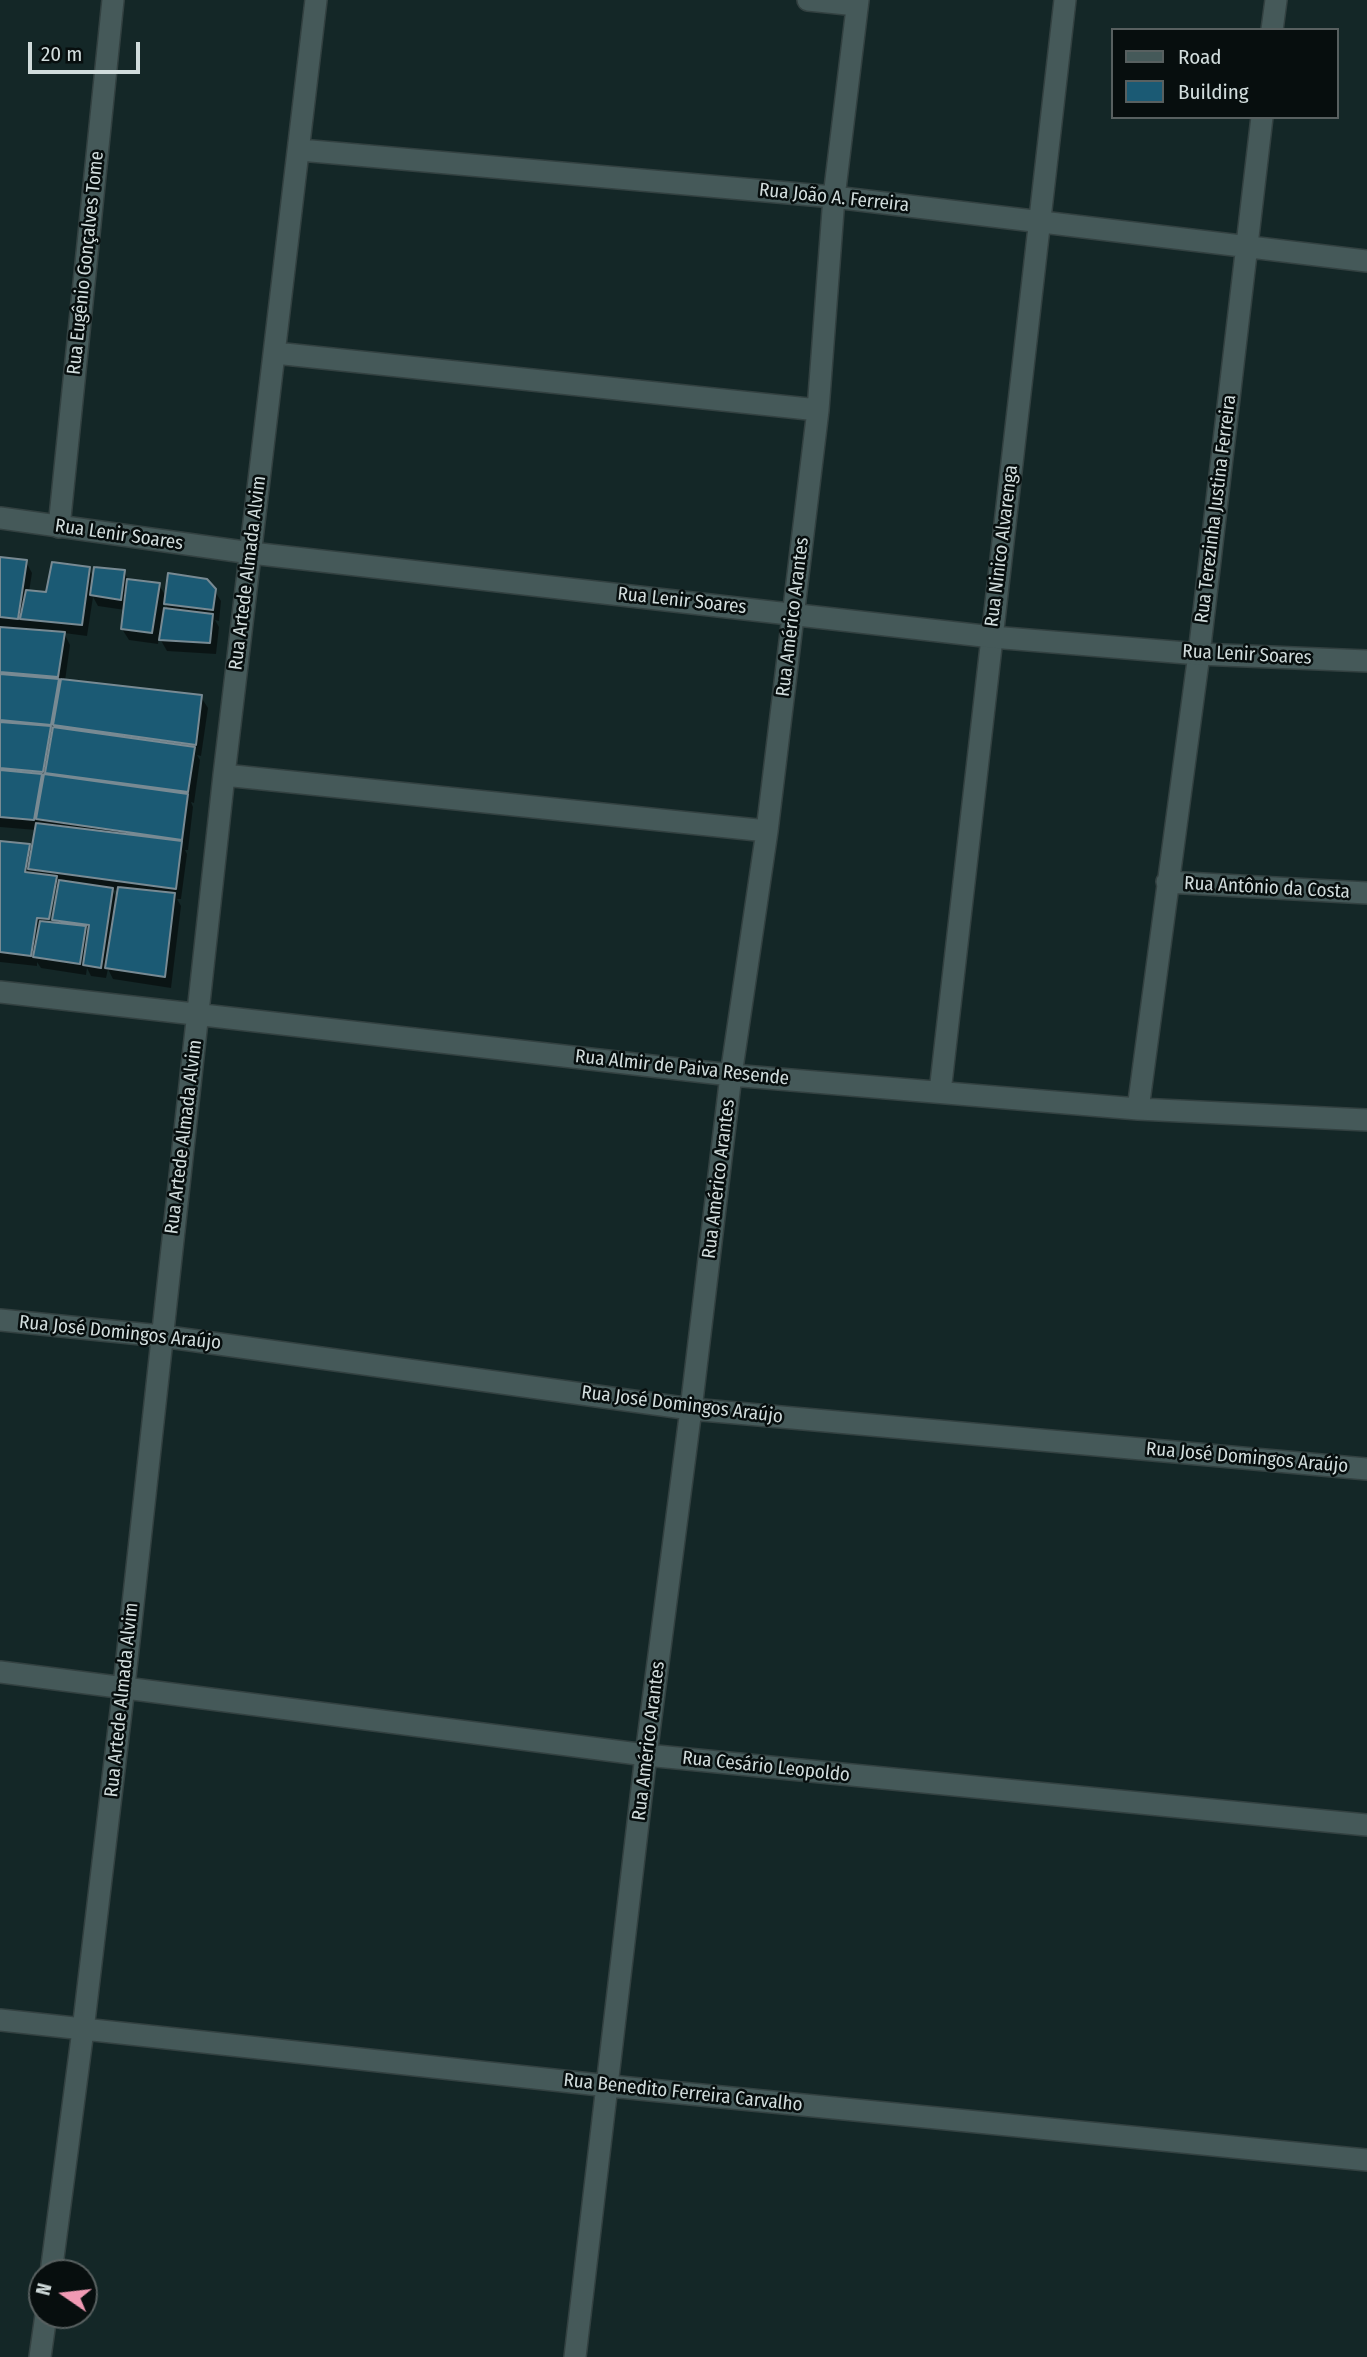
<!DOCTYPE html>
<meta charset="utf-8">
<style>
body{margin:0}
#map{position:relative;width:1367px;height:2357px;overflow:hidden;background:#142727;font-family:"Fira Sans Condensed",sans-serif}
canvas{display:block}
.legend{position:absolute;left:1111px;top:28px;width:228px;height:91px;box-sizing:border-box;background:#070e0e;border:2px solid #586060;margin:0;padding:9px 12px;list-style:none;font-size:21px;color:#d1dcdc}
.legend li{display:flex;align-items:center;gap:14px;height:35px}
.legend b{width:35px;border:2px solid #586060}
.north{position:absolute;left:28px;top:2259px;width:70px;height:70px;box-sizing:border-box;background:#070e0e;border:2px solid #586060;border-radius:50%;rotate:284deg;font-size:19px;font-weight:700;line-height:28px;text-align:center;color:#d1dcdc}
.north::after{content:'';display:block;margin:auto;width:24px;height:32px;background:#f09ab4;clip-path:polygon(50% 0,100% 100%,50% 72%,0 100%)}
.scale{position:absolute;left:28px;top:42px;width:112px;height:32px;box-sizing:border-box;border:4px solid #d1dcdc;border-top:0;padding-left:9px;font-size:21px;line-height:24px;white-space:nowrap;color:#d1dcdc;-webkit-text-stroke:5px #070e0e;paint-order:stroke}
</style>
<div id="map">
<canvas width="1367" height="2357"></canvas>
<ul class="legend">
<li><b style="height:9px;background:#455959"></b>Road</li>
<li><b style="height:19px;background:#1b5a74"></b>Building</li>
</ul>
<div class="north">N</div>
<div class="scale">20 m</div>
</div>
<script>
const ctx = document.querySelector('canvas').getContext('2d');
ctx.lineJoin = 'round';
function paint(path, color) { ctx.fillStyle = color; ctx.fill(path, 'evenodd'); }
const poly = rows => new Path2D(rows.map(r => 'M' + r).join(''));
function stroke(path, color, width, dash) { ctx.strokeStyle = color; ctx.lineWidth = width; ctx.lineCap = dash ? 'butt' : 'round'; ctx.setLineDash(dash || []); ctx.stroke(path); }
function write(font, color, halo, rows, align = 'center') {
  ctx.font = font + ' "Fira Sans Condensed",sans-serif'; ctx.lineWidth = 5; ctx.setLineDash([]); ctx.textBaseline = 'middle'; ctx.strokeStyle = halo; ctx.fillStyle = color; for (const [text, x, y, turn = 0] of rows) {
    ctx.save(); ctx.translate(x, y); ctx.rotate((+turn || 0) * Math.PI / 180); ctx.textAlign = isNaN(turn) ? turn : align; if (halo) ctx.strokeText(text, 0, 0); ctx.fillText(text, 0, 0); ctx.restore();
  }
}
paint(poly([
 [0,559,26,562,32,573,29,592,47,594,89,569,94,579,124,572,129,581,159,585,167,598,214,590,221,601,219,621,215,620,219,627,216,654,167,651,159,637,158,644,129,640,122,629,125,610,98,606,93,597,87,636,64,633,70,645,65,681,201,697,208,708,201,756,197,755,200,760,194,803,191,802,193,807,188,850,185,850,187,854,181,899,177,899,181,906,171,988,113,979,108,969,106,978,91,976,87,968,86,975,41,968,37,962,37,966,0,962,0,843,29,846,33,852,36,830,0,827],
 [164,602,167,607,170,610,163,610],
 [54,886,57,886,50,928,46,927],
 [112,890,119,891,118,900]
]), '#0007');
const building = poly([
 [0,557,27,560,18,619,0,617,0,557],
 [52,562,90,567,82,625,20,619,26,590,46,592,52,562],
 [94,567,125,570,121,600,90,595,94,567],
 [168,573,207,579,216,589,213,610,164,604,168,573],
 [127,579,160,583,152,633,121,629,127,579],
 [164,608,213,614,210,643,159,640,164,608],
 [0,627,65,632,58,677,0,672,0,627],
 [0,674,59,679,51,725,0,720,0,674],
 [61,679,202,695,196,745,53,725,61,679],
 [0,722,51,726,43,772,0,768,0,722],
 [53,727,195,747,188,792,45,773,53,727],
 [0,770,42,774,34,820,0,817,0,770],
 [44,774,188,794,182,840,36,819,44,774],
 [36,823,182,841,176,889,28,869,36,823],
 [0,841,30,844,25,872,57,876,49,919,37,918,31,956,0,952,0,841],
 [59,880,113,888,101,968,83,965,89,925,52,920,59,880],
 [118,887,175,893,165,977,105,968,118,887],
 [40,921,86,926,80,964,33,957,40,921]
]);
paint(building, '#1b5a74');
stroke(building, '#788a93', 2);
const minor = poly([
 [808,0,857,5],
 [1272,30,1276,0],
 [300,150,834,197,1367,261],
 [275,353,818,410],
 [59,527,113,0],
 [224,775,767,831],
 [1167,882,1367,893],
 [0,992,731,1075,1138,1109,1367,1120],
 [940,1092,1065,0],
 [1138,1109,1199,654,1262,117],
 [0,1320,161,1336,691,1409,1367,1469],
 [0,1672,646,1755,1367,1825],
 [0,2020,609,2086,1367,2160],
 [51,2273,83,2030,124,1686,224,775,316,0],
 [40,2357,46,2315],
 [575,2357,646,1755,691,1409,731,1075,767,831,818,410,834,197,858,0]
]);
const tertiary = poly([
 [0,518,251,553,992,637,1199,654,1367,661]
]);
stroke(minor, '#334141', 24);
stroke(tertiary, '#334141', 24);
stroke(minor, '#455959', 21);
stroke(tertiary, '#455959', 21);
write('19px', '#d1dcdc', '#070e0e', [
 ["Rua João A. Ferreira",834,198,6],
 ["Rua Eugênio Gonçalves Tome",86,263,-84],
 ["Rua Terezinha Justina Ferreira",1216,509,-83],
 ["Rua Lenir Soares",119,535,8],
 ["Rua Ninico Alvarenga",1002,546,-83],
 ["Rua Artede Almada Alvim",248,573,-83],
 ["Rua Lenir Soares",682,601,6],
 ["Rua Américo Arantes",793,617,-83],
 ["Rua Lenir Soares",1247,655,3],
 ["Rua Antônio da Costa",1267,888,3],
 ["Rua Almir de Paiva Resende",682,1068,6],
 ["Rua Artede Almada Alvim",184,1137,-83],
 ["Rua Américo Arantes",719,1179,-83],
 ["Rua José Domingos Araújo",120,1333,6],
 ["Rua José Domingos Araújo",682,1405,7],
 ["Rua José Domingos Araújo",1247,1458,5],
 ["Rua Artede Almada Alvim",122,1700,-84],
 ["Rua Américo Arantes",649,1741,-83],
 ["Rua Cesário Leopoldo",766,1767,6],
 ["Rua Benedito Ferreira Carvalho",683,2093,6]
]);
</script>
